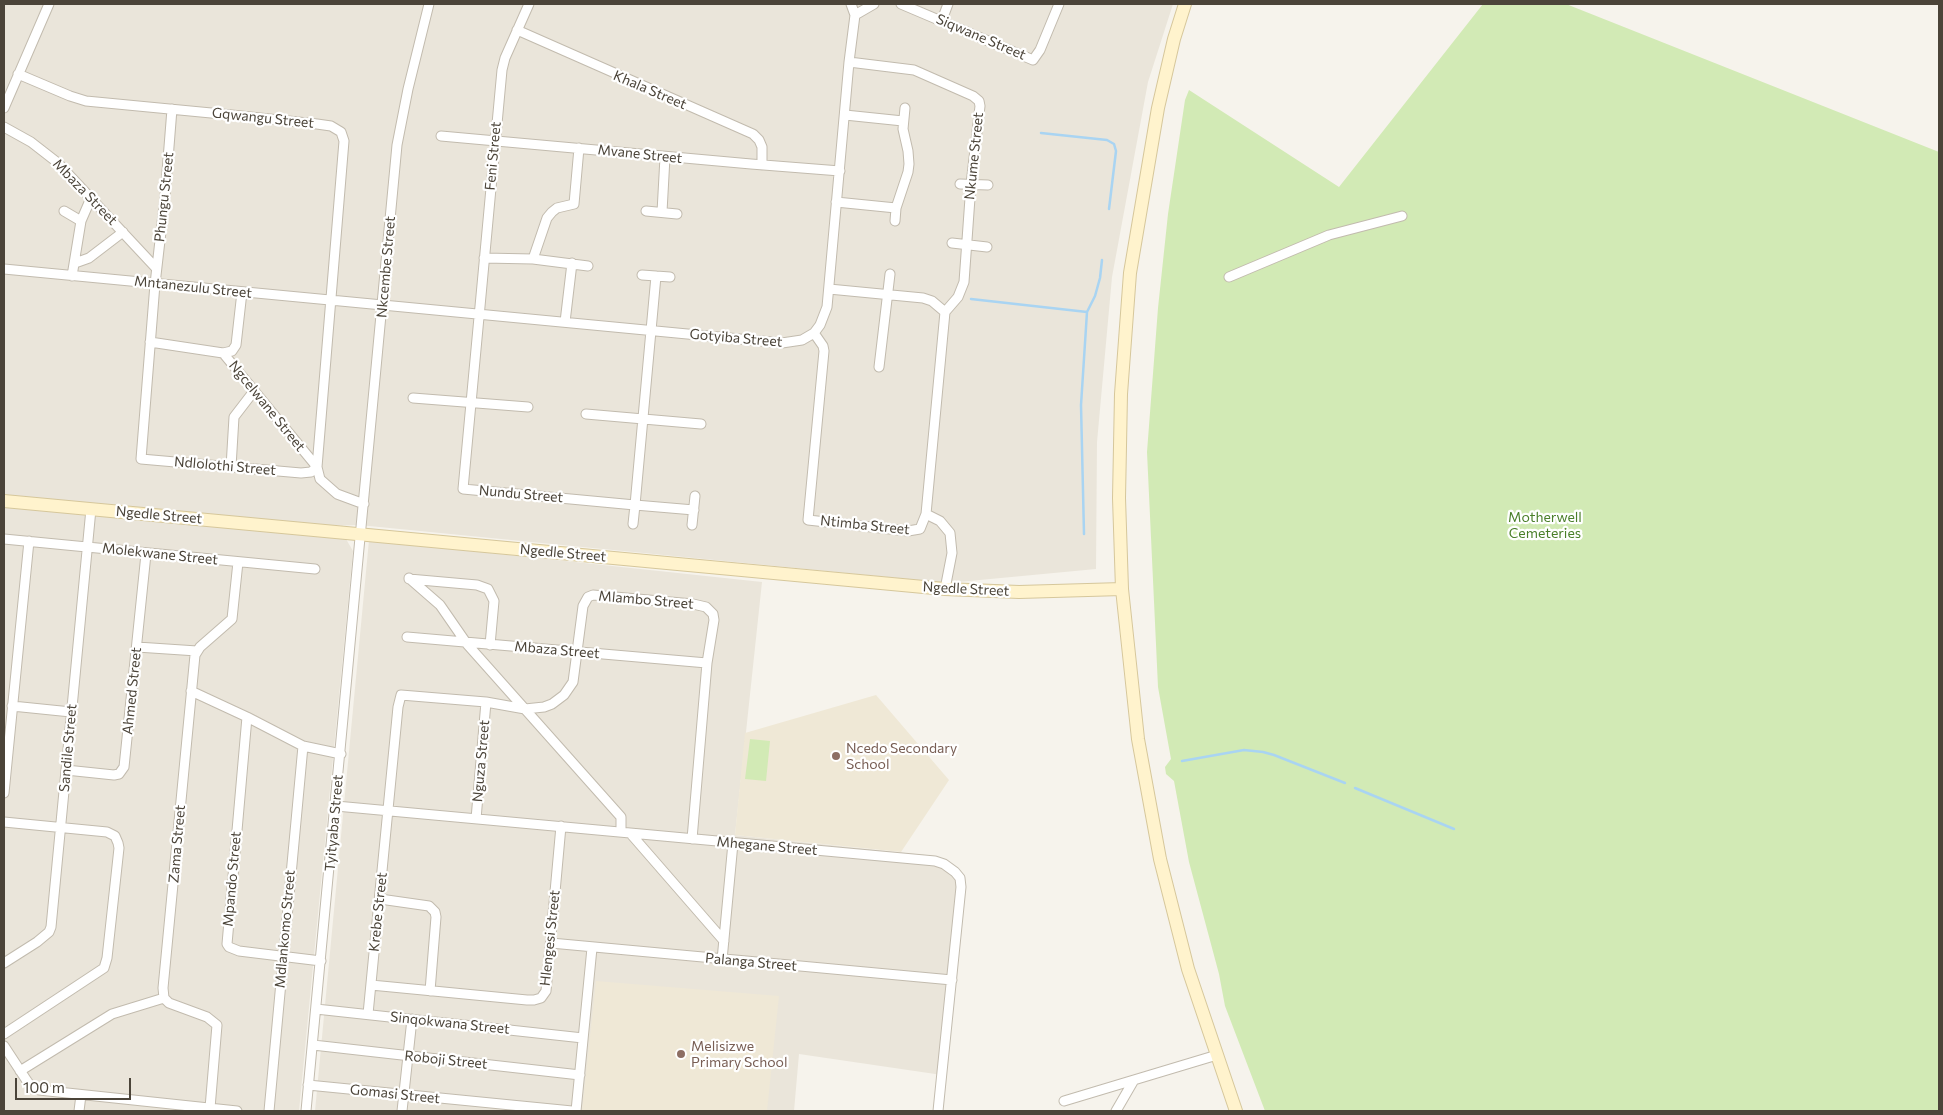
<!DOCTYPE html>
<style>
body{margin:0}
#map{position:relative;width:1943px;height:1115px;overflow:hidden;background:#f6f3ec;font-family:Commissioner,sans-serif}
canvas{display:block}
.frame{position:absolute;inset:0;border:5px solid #4b4439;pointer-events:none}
.scale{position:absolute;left:15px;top:1078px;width:116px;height:22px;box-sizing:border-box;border:2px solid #4b4439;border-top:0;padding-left:6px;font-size:15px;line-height:18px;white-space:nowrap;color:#4b4439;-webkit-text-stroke:4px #fff;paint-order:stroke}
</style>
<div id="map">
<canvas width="1943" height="1115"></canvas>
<div class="frame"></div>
<div class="scale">100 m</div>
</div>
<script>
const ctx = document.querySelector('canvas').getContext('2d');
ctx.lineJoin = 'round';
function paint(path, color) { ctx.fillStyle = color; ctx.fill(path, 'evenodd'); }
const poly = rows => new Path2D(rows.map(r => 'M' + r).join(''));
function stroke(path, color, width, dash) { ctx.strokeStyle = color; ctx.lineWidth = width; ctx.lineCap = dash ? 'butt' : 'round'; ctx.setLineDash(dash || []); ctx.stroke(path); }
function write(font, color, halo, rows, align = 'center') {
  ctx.font = font + ' Commissioner,sans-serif'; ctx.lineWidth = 4.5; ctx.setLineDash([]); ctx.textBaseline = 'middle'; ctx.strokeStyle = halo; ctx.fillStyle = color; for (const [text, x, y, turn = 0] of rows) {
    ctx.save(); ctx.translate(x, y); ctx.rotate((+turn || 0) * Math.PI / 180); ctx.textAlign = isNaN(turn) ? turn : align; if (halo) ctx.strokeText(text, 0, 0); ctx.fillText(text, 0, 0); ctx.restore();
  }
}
paint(poly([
 [4,4,1173,4,1148,82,1112,277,1097,442,1096,569,948,583,359,525,326,526,4,496],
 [4,507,346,539,353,551,299,1111,4,1111],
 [369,540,762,582,735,835,935,856,935,861,960,878,942,1075,799,1054,794,1111,315,1111]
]), '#eae5da');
paint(poly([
 [876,695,949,780,901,852,735,835,745,733],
 [596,981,779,996,767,1111,582,1111]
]), '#efe8d6');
paint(poly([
 [1483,4,1566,4,1939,152,1939,1111,1265,1111,1225,1006,1219,974,1189,862,1174,781,1166,774,1165,767,1171,759,1158,687,1147,452,1158,308,1168,214,1185,100,1189,90,1339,187],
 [750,739,770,741,766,781,745,779]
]), '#d2eab5');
stroke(poly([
 [1041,133,1107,140,1114,144,1116,151,1109,209],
 [971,299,1087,312,1081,405,1084,534],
 [1087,312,1095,296,1100,278,1102,260],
 [1182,761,1244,750,1263,752,1274,755,1345,783],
 [1355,788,1454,829]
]), '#a9d4f2', 2.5);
const street = poly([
 [529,4,505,58,502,70,463,489,635,505,656,276],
 [901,4,1033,60,1040,50,1059,4],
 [855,15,874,4],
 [942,20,948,4],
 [517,30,753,134,759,140,762,147,762,165],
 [18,74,70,96,86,101,232,115,317,124,331,126,341,132,344,141,317,467,311,472,301,473,141,459,155,284,165,197,172,109],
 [4,108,49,4],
 [845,115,903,121],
 [4,127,31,142,58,163,156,268],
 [441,136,751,164,840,171],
 [960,184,988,185],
 [836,202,896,208],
 [64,211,81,221],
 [646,211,677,214],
 [662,212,665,157],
 [895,221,896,208,908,172,909,164,908,151,903,129,905,108],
 [952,243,987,247],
 [484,258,533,259,588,266],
 [533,259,547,218,552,212,557,208,574,204,579,148],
 [75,263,89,258,123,232],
 [4,269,782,343,802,340,814,333,820,325,827,307,849,62,855,15,851,4],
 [642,275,670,277],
 [72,276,81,221,91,198],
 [1229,277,1329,235,1402,216],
 [829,289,923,298,932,301,945,312],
 [565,322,572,263],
 [814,333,823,346,824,351,808,520,908,531,920,529,926,514,945,312,958,297,964,282,971,184,980,106,979,101,973,96,914,70,849,62],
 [150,342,223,353,232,351,236,345,242,292],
 [223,353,317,467,320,479,337,494,364,504],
 [879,367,890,274],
 [413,398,528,407],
 [586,414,701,424],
 [231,467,234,417,254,391],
 [926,514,940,521,950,533,952,553,945,589],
 [633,524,635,505,694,510],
 [692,525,695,496],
 [4,539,315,569],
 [409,578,440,605,467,644,621,817,621,832],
 [409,579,477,585,488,589,494,601,490,645],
 [407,637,707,663],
 [137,647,197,651],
 [191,691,247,717,303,746,341,754],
 [12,706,71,712],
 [247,717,227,944,229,947,239,951,321,961],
 [66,770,114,775,119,774,124,767,146,554],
 [4,793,29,541],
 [336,806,935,861,944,864,955,872,960,878,961,887,938,1111],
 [476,819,486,702],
 [4,822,107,832,115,836,118,843,119,848,107,958,104,968,4,1034],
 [630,833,724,941],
 [380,899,429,906,435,912,436,917,430,991],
 [551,943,952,980],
 [722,960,733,843],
 [4,963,37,942,49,932,51,927,91,509],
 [371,985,527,1000,534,1000,541,998,546,991,561,826],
 [316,1009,583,1038],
 [368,1014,398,707,401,695,486,702,525,709,544,707,552,704,564,695,573,682,583,606,588,597,593,595,693,604,706,607,713,614,714,620,707,663,692,839],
 [313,1045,580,1075],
 [4,1046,27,1081,30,1085,39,1090,237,1111],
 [20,1071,112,1014,164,998],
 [308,1085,572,1111],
 [1064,1101,1217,1055],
 [210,1108,217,1025,207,1017,169,1003,164,998,163,988,195,655,200,647,232,619,238,562],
 [79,1111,81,1095],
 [269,1111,303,746],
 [306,1111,397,145,408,89,429,4],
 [402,1111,412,1019],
 [576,1111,592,948],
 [1116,1111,1134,1080]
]);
const secondary = poly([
 [1185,4,1174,39,1158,108,1130,273,1121,394,1119,498,1122,589,1138,739,1160,859,1188,969,1236,1111],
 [4,501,945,589,1019,592,1122,589]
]);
stroke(street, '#c2bbae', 11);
stroke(secondary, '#d6c79b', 14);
stroke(street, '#fff', 9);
stroke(secondary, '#fff3cd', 12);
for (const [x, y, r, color] of [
 [836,756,5,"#8d6e63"],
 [681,1054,5,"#8d6e63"]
]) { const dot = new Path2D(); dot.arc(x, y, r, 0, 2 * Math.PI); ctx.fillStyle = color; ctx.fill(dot); stroke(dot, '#fff', 2); }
write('14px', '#4b4439', '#fff', [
 ["Siqwane Street",981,37,23],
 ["Khala Street",650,90,23],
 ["Gqwangu Street",263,118,6],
 ["Mvane Street",640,154,6],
 ["Feni Street",493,156,-85],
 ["Nkume Street",974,156,-84],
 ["Mbaza Street",85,192,46],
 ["Phungu Street",164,197,-84],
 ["Nkcembe Street",386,267,-85],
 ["Mntanezulu Street",193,287,6],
 ["Gotyiba Street",736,338,5],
 ["Ngcelwane Street",267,406,51],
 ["Ndlolothi Street",225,466,5],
 ["Nundu Street",521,494,5],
 ["Ngedle Street",159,515,5],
 ["Ntimba Street",865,525,6],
 ["Ngedle Street",563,553,5],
 ["Molekwane Street",160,554,6],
 ["Ngedle Street",966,589,3],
 ["Mlambo Street",646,600,5],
 ["Mbaza Street",557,650,5],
 ["Ahmed Street",132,691,-84],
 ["Sandile Street",68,748,-85],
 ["Nguza Street",481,761,-85],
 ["Tyityaba Street",334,823,-85],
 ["Zama Street",177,844,-85],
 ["Mhegane Street",767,846,5],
 ["Mpando Street",232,879,-85],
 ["Krebe Street",378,912,-84],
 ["Mdlankomo Street",285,929,-85],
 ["Hlengesi Street",550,938,-84],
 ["Palanga Street",751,962,5],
 ["Sinqokwana Street",450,1023,6],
 ["Roboji Street",446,1060,6],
 ["Gomasi Street",395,1094,6]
]);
write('14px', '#4a7f2a', '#fff', [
 ["Motherwell",1545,517],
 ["Cemeteries",1545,533]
]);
write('14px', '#785e54', '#fff', [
 ["Ncedo Secondary",846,748],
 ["School",846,764],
 ["Melisizwe",691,1046],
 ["Primary School",691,1062]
], 'left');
</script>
